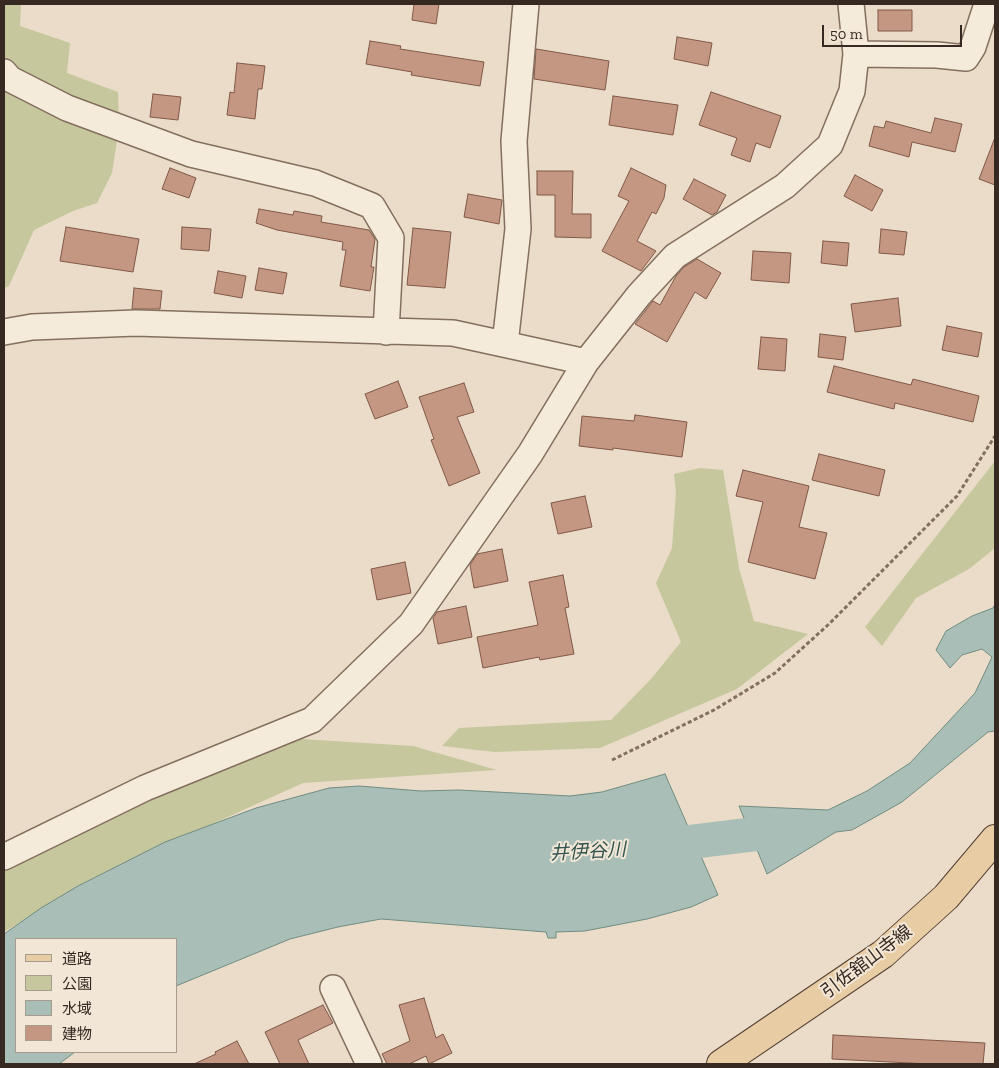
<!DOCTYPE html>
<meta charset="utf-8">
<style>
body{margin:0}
#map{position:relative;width:999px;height:1068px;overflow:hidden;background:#eadcc8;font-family:"Zilla Slab","Noto Sans JP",serif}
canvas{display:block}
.frame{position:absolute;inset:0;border:5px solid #362921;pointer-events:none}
.legend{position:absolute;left:15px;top:938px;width:162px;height:115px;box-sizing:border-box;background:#f2e7d7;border:1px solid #a79b8e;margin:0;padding:6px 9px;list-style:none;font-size:15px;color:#362921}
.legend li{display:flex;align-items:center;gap:10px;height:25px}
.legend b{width:25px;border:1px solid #a79b8e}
.scale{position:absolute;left:822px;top:25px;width:140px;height:22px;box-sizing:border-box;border:2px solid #362921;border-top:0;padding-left:6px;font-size:15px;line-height:18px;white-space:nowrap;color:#362921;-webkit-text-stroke:4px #f2e7d7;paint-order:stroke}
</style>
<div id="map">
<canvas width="999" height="1068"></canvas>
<div class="frame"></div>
<ul class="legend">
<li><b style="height:6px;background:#e8cca4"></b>道路</li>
<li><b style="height:14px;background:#c6c79d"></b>公園</li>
<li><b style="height:14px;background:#a8beb6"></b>水域</li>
<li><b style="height:14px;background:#c49782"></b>建物</li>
</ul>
<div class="scale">50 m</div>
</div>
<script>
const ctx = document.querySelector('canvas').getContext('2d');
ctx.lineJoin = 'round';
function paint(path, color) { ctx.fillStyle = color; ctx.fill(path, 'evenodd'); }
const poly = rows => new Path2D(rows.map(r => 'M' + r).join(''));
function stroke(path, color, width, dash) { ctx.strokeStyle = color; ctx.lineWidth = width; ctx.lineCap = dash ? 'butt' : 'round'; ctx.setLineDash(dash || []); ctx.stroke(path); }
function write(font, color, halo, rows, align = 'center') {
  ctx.font = font + ' "Zilla Slab","Noto Sans JP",serif'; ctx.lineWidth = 4; ctx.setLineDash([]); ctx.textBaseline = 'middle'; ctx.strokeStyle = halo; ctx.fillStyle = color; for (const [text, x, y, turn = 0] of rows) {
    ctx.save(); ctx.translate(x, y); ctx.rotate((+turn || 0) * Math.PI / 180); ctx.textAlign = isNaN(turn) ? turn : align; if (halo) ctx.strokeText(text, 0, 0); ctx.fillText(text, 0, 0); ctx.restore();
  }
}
paint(poly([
 [4,4,21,4,20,26,70,43,67,73,118,92,119,127,112,173,97,203,73,211,34,230,9,286,4,288],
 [995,461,995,548,969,569,916,598,882,646,865,627],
 [700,468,723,470,739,568,754,621,808,634,737,689,600,748,495,752,442,746,459,728,611,720,651,679,681,642,656,583,672,548,676,492,674,474],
 [285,738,413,746,497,770,303,783,93,878,4,932,4,855]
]), '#c6c79d');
const water = poly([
 [995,604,995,731,988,732,902,802,852,830,836,832,767,874,739,806,828,810,867,791,910,763,975,693,992,657,982,649,962,655,950,668,936,650,946,631,972,616,993,608,995,604],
 [665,774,718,895,691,907,647,919,585,931,556,932,556,938,548,938,546,932,381,919,338,927,290,939,176,986,176,939,16,939,16,1052,75,1052,59,1064,4,1064,4,934,41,908,78,886,165,842,256,808,329,788,359,786,421,791,459,790,570,796,602,792,665,774]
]);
paint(water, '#a8beb6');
stroke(water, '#708c82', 1);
stroke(poly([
 [649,847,797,829]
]), '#a8beb6', 34);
const building = poly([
 [414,4,439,4,436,24,412,20,414,4],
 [878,10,912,10,912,31,878,31,878,10],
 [677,37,712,43,708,66,674,59,677,37],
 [370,41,401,46,400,49,484,62,480,86,411,75,412,72,366,64,370,41],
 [536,49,609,61,605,90,534,79,536,49],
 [237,63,265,66,262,89,258,89,255,119,227,115,230,92,234,93,237,63],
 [711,92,781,116,770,148,756,143,750,162,731,155,737,138,699,125,711,92],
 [153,94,181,97,178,120,150,117,153,94],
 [613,96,678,105,673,135,609,125,613,96],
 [935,118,962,124,955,152,912,142,909,157,869,146,874,126,884,128,886,121,931,133,935,118],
 [994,140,995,140,995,185,979,179,994,140],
 [170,168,196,178,189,198,162,189,170,168],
 [631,168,666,185,664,198,656,214,652,212,637,241,656,251,641,271,602,251,629,201,618,196,631,168],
 [537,171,573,171,572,214,591,214,591,238,555,237,555,195,537,195,537,171],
 [855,175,883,190,872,211,844,196,855,175],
 [694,179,726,195,717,212,712,215,683,199,694,179],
 [468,194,502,200,499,224,464,217,468,194],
 [259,209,293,215,294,211,322,216,321,222,369,230,375,239,371,267,374,267,370,291,340,286,346,250,342,250,343,242,277,230,256,223,259,209],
 [66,227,139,239,133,272,60,261,66,227],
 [182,227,211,229,209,251,181,249,182,227],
 [413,228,451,232,445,288,407,285,413,228],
 [881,229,907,232,904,255,879,253,881,229],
 [823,241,849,243,847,266,821,263,823,241],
 [753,251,791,253,789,283,751,280,753,251],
 [697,259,721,273,706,299,695,292,667,342,635,324,653,301,660,305,676,276,684,267,697,259],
 [259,268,287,273,283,294,255,290,259,268],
 [218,271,246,276,242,298,214,293,218,271],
 [134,288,162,291,160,309,132,309,134,288],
 [898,298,901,326,855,332,851,304,898,298],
 [947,326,982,333,978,357,942,350,947,326],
 [820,334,846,337,843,360,818,357,820,334],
 [761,337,787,339,785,371,758,369,761,337],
 [834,366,911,385,913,379,979,396,973,422,895,403,894,409,827,392,834,366],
 [398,381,408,407,375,419,365,394,398,381],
 [464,383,474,412,457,417,480,473,449,486,431,440,434,439,419,397,464,383],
 [635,415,687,422,682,457,613,448,613,450,579,446,582,416,634,421,635,415],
 [819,454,885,470,879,496,812,480,819,454],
 [743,470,809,486,799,527,827,533,815,579,748,562,763,502,736,496,743,470],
 [585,496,592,527,558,534,551,503,585,496],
 [502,549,508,581,474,588,470,565,477,554,502,549],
 [405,562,411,593,377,600,371,569,405,562],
 [563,575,569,607,565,608,574,654,540,660,539,657,483,668,477,637,538,625,529,582,563,575],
 [466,606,472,637,438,644,433,618,437,612,466,606],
 [424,998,436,1038,443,1034,452,1053,429,1064,426,1056,409,1064,387,1064,382,1054,410,1041,399,1005,424,998],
 [323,1005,333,1023,298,1040,309,1064,280,1064,265,1032,323,1005],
 [833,1035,985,1043,983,1064,930,1064,832,1059,833,1035],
 [237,1041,249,1064,194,1064,216,1054,215,1052,237,1041]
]);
paint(building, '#c49782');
stroke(building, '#805847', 1);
const minor = poly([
 [856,54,937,55,966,58,973,47,987,4],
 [4,72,10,79,67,108,191,154,315,183,372,206,391,238,386,332],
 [4,332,32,327,136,323,453,333,586,362],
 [505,344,518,229,514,141,526,4],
 [4,857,145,788,312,720,411,624,530,454,586,362,639,295,675,256,785,186,830,145,852,91,856,54,851,4],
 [333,988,369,1064]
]);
const major = poly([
 [721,1064,883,954,946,897,995,839]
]);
stroke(minor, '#846f5f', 28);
stroke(major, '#523e32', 30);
stroke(poly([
 [612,760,714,710,775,673,829,624,957,496,995,436]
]), '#846f5f', 3, [4, 2.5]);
stroke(minor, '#f5ebda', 25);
stroke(major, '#e8cca4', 28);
write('18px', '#362921', '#f2e7d7', [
 ["引佐舘山寺線",867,962,-37]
]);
write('italic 19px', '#32544e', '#f2e7d7', [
 ["井伊谷川",588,852,-3]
]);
</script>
